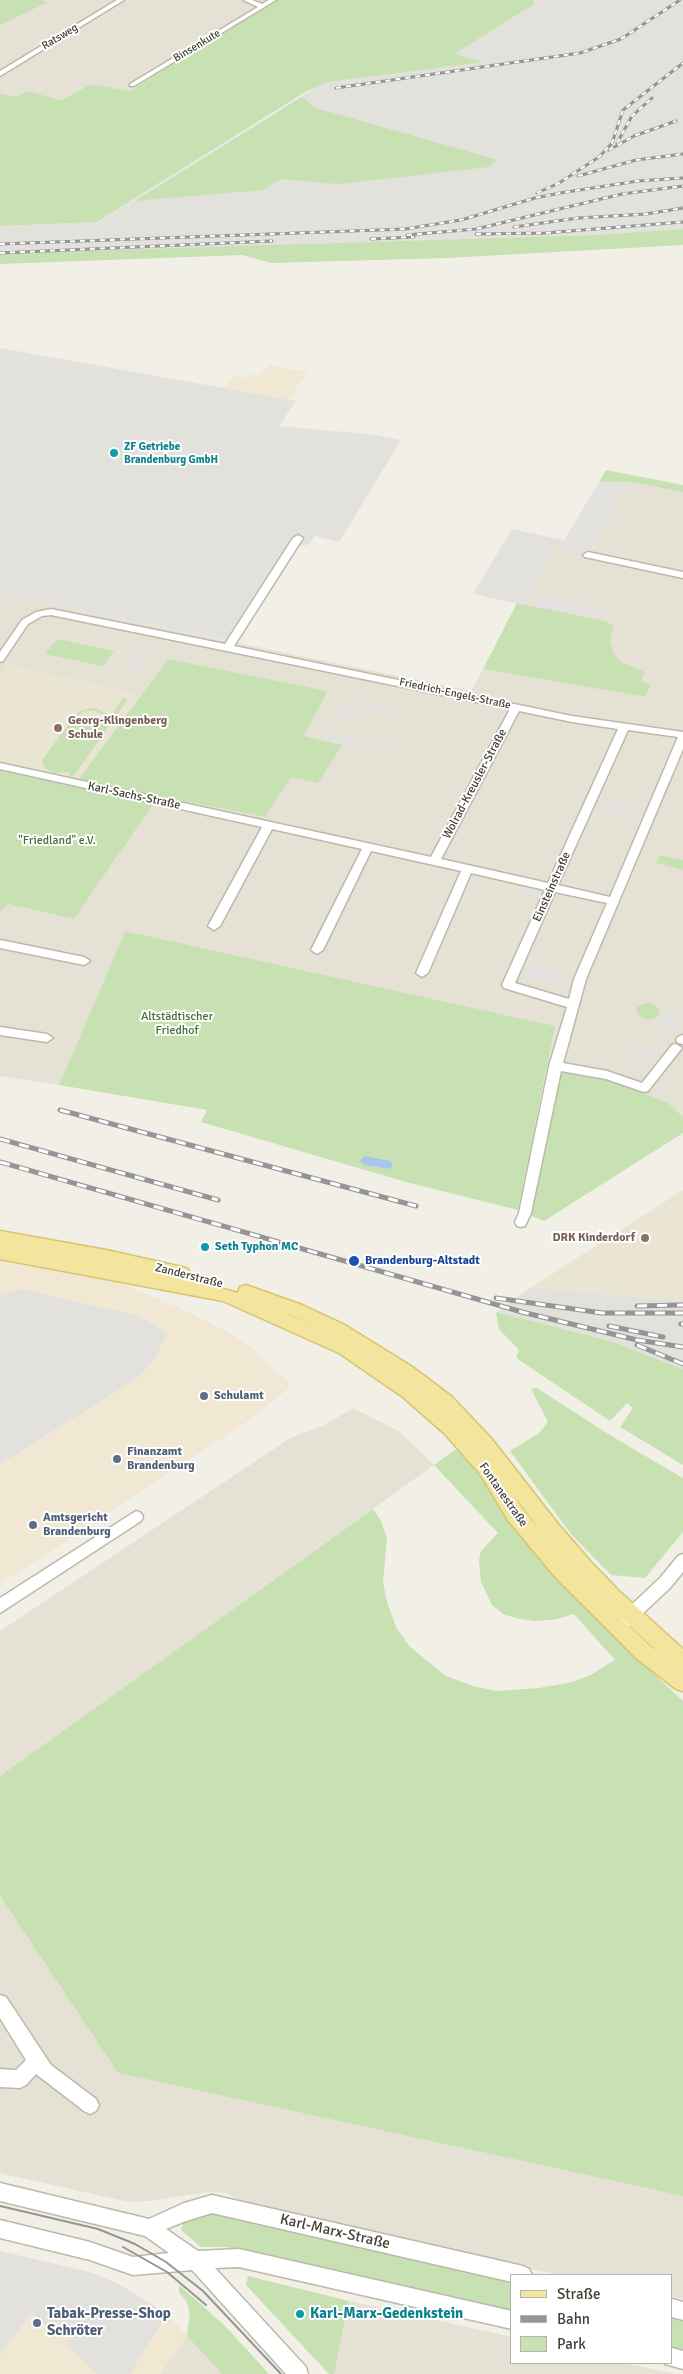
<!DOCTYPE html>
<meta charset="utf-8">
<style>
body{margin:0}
#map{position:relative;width:683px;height:2374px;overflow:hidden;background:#f1efe6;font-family:Signika,sans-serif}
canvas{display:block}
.legend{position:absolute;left:510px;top:2274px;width:162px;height:90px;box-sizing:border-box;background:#fff;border:1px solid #b4b3af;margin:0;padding:6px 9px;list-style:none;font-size:15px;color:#434036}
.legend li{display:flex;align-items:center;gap:10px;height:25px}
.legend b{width:25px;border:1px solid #b4b3af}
</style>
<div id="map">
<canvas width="683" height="2374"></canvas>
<ul class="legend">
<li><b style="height:6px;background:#f3e59d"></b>Straße</li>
<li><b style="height:6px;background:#959595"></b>Bahn</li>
<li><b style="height:14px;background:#c7e1b3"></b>Park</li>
</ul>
</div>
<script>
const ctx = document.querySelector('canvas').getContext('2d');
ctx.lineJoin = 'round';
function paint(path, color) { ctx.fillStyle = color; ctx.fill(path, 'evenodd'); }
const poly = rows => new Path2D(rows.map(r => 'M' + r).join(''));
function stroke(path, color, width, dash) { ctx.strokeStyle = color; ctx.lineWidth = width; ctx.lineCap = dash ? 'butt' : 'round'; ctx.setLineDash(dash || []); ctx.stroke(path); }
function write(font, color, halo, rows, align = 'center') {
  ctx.font = font + ' Signika,sans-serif'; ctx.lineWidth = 4; ctx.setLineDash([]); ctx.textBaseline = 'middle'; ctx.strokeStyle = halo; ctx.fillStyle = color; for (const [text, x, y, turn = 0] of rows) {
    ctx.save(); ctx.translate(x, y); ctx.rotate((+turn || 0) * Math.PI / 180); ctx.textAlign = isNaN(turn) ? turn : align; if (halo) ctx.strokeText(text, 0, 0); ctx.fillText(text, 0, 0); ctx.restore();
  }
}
paint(poly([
 [42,0,275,0,130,91,91,84,62,100,27,91,17,97,0,93,0,25,6,19,47,1],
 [630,482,683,492,683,1117,668,1103,597,1075,559,1073,546,1069,554,1026,125,931,59,1085,0,1076,0,912,7,904,74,919,154,803,0,769,0,594,471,691,483,669,645,697,650,684,641,682,645,672,621,662,614,654,610,642,614,626,606,621,524,605,555,547,589,555],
 [168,659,328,691,304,736,341,745,291,777,265,817,78,780],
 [353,1408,399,1431,434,1465,0,1776,0,1631,292,1437,325,1425],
 [0,1896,118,2073,683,2196,683,2299,672,2297,672,2275,561,2275,284,2221,226,2193,208,2192,150,2201,128,2202,0,2173],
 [349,2301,512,2337,512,2363,624,2363,675,2374,334,2374],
 [187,2336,222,2374,160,2374]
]), '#e5e1d5');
paint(poly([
 [269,365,307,372,288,400,224,388,233,375,249,378,252,374,260,376],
 [0,1257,115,1281,177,1307,230,1333,251,1347,289,1383,289,1388,244,1424,0,1584],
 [0,2251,89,2272,117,2283,167,2314,187,2336,160,2374,0,2374]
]), '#f1e8d3');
paint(poly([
 [457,0,683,0,683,229,593,235,0,254,0,226,98,222],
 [0,348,296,401,279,426,377,435,401,440,339,542,315,536,309,544,298,547,235,642,0,594],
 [532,1287,683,1301,683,1369,607,1340,496,1312]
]), '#e3e1db');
paint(poly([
 [6,664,142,694,78,780,0,762,0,673],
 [683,1190,683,1301,532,1287]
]), '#e9e5d2');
paint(poly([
 [0,0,42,0,48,2,0,25],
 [275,0,533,0,534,4,454,54,484,62,327,82,307,91,97,222,0,226,0,93,17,97,27,91,62,100,91,84,130,91],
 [302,97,316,108,498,160,489,167,338,184,280,179,263,190,135,201],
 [683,229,683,245,446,258,271,263,243,255,0,264,0,254,48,252,593,235],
 [606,470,683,485,683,492,630,482,599,482],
 [517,603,606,621,614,626,610,642,614,654,621,662,645,672,641,682,651,684,645,697,483,669],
 [57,639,114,651,103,666,45,654],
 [168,659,328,691,304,736,342,745,318,783,291,777,265,817,78,780],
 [123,698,128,699,73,777,68,776,70,772,54,773,46,769,42,762,43,759,75,715,82,710,96,708,111,716],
 [93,710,104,715,104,724,76,718,83,712],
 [0,769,154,803,74,919,8,904,0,912],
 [659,855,683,860,683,870,656,863],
 [125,931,555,1026,518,1210,406,1182,201,1122,207,1110,59,1085],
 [365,1156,391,1161,393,1167,388,1169,364,1165],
 [644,1003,653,1004,659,1010,659,1016,652,1020,643,1019,637,1013,637,1007],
 [559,1073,597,1075,668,1103,683,1117,683,1133,544,1221,530,1215],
 [496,1312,607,1340,683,1369,683,1465,620,1427,633,1408,627,1403,610,1421,516,1358,519,1350,499,1329],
 [537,1388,608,1434,683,1478,683,1532,645,1578,611,1575,571,1534,510,1451,539,1433,548,1422,531,1389],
 [460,1446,625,1647,683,1701,683,2196,118,2073,0,1896,0,1776,373,1509,381,1521,387,1538,383,1582,387,1602,396,1627,410,1647,446,1676,473,1686,496,1691,539,1688,568,1683,589,1676,615,1660,574,1614,557,1619,536,1621,519,1619,503,1614,492,1605,481,1582,479,1560,481,1551,498,1533,434,1465],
 [214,2213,512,2279,512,2313,227,2247,201,2247,181,2230,183,2223,189,2218],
 [248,2276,349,2301,334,2374,329,2374,246,2285],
 [179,2285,226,2327,269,2374,222,2374,187,2336,190,2313,186,2300,179,2293],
 [672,2316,683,2318,683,2352,672,2350]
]), '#c7e1b3');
paint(poly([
 [599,482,630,482,589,555,555,547,524,605,473,594,512,529,564,540],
 [541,596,547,597,603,609,598,619,536,606],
 [140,650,152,652,138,674,125,671],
 [358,699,394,706,391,712,356,705,347,720,336,718,345,702,355,704],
 [330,732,395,745,390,753,325,740],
 [601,799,637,808,632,819,596,810],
 [524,886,543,891,539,901,519,896],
 [525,962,565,973,559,987,526,979,528,973,521,971],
 [666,1010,683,1017,673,1032,655,1023],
 [639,1044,658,1053,648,1065,629,1056],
 [20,1289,139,1316,167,1332,154,1360,136,1379,0,1464,0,1296],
 [0,2251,89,2272,117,2283,167,2314,130,2374,97,2374,66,2345,72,2336,56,2321,50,2329,32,2312,0,2355]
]), '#e3e1de');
paint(poly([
 [365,1156,391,1161,393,1167,388,1169,364,1165,360,1161]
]), '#a8c6e8');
const minor = poly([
 [117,0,124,0,0,76,0,71,117,0],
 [243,0,252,0,262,4,269,0,276,0,134,86,130,86,130,84,258,7,243,0],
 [298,535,303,538,234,646,572,716,683,732,683,749,586,979,563,1063,607,1071,642,1083,672,1045,676,1044,682,1048,648,1091,644,1092,606,1079,561,1071,531,1213,525,1226,521,1227,517,1226,515,1222,519,1213,549,1066,567,1007,504,988,502,985,545,890,471,873,428,973,422,977,416,973,461,871,371,851,323,950,317,954,311,950,362,849,272,829,220,926,214,930,208,926,262,827,0,769,0,763,431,857,510,709,51,615,42,616,28,624,3,661,0,662,0,652,22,620,36,612,51,609,225,644,293,538,298,535],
 [519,711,572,722,618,729,548,883,441,859,519,711],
 [628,730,678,737,610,897,558,885,628,730],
 [555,892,607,903,574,979,569,999,515,983,555,892],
 [588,552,683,572,683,578,585,557,583,555,588,552],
 [0,940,84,957,90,961,84,965,0,948,0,940],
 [0,1027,47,1034,53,1038,47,1042,0,1035,0,1027],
 [683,1035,683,1044,678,1043,676,1040,678,1037,683,1035],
 [136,1511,141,1513,143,1517,141,1521,0,1613,0,1598,136,1511],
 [683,1554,683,1572,670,1588,622,1633,617,1635,612,1633,610,1628,612,1623,660,1578,678,1556,683,1554],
 [0,1995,6,1997,51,2065,96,2099,99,2105,96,2111,90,2114,84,2111,36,2074,26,2085,20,2088,0,2087,0,2069,16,2070,26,2060,0,2018,0,1995],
 [0,2183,149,2219,184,2203,212,2195,523,2266,529,2269,532,2275,512,2275,512,2282,212,2213,186,2221,166,2229,198,2251,239,2249,512,2311,512,2329,239,2267,215,2268,306,2367,308,2374,286,2374,192,2270,133,2275,90,2260,0,2238,0,2220,90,2242,133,2257,169,2253,145,2236,0,2201,0,2183],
 [672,2299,683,2302,683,2320,672,2317,672,2299],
 [672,2348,683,2351,683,2369,665,2364,672,2363,672,2348]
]);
const major = poly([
 [0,1231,106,1250,182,1267,188,1269,190,1274,187,1279,238,1293,240,1287,246,1285,302,1305,343,1324,411,1366,451,1396,491,1438,558,1524,591,1562,619,1591,683,1649,683,1691,676,1689,636,1658,556,1578,508,1520,480,1474,445,1434,403,1397,339,1353,223,1301,0,1259,0,1245,123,1267,0,1245,0,1231],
 [280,1311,290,1315,327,1332,280,1311],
 [513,1494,542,1533,522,1508,513,1494],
 [605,1603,657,1651,650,1646,605,1603]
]);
stroke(minor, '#bcb8aa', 3);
stroke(major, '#d6c46f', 3);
paint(minor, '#fff');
paint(major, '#f3e59d');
stroke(poly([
 [0,2206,98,2229,135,2244,166,2262,203,2291,281,2374],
 [123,2247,167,2272,206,2305]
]), '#959595', 2);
const railFar1 = poly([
 [336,88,580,53,621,39,680,0],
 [617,143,632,116,652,98],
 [609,150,634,136,676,121],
 [578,176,636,160,683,154],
 [537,193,559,183,599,157,612,143,623,110,683,63],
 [514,227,578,218,646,214,683,208],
 [476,234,545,233,683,222],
 [407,235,476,229,622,194,683,186],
 [371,239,414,237],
 [0,244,405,229,461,220,535,198,560,193,638,181,683,178],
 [0,253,272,241]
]);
const rail = poly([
 [60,1110,416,1206],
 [0,1139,218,1200],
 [0,1162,522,1312,637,1340,683,1347],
 [496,1298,602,1313,683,1313],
 [637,1306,683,1305],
 [681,1324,683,1324],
 [609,1326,663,1337],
 [637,1345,683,1364]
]);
stroke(railFar1, '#959595', 3);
stroke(rail, '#959595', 5);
stroke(railFar1, '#fff', 2, [5]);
stroke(rail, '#fff', 3, [10]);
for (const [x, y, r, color] of [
 [114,453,5,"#0f9aa8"],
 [58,728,5,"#8d6e63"],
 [645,1238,5,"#8d6e63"],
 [205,1247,5,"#0f9aa8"],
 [354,1261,6,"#1a4fb4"],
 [204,1396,5,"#5c6f8a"],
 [117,1459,5,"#5c6f8a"],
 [33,1525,5,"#5c6f8a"],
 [300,2314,5,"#0f9aa8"],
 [37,2323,5,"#5c6f8a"]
]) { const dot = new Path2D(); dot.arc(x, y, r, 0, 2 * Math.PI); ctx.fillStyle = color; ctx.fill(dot); stroke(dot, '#fff', 2); }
write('11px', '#434036', '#fff', [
 ["Ratsweg",60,37,-31],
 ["Binsenkute",197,46,-31],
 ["Friedrich-Engels-Straße",455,694,12]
]);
write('bold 11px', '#0d838f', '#fff', [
 ["ZF Getriebe",124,447],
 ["Brandenburg GmbH",124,460]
], 'left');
write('bold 12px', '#785e54', '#fff', [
 ["Georg-Klingenberg",68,721],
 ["Schule",68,735],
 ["DRK Kinderdorf",635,1238,"right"]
], 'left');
write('12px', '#434036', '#fff', [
 ["Wolrad-Kreusler-Straße",475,784,-62],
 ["Karl-Sachs-Straße",134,796,12],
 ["Einsteinstraße",552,887,-66],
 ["Zanderstraße",189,1276,14],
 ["Fontanestraße",503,1495,55]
]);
write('12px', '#406f30', '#fff', [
 ["\"Friedland\" e.V.",57,841],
 ["Altstädtischer",177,1017],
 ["Friedhof",177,1031]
]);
write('bold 12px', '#0d838f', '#fff', [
 ["Seth Typhon MC",215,1247]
], 'left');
write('bold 12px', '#164399', '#fff', [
 ["Brandenburg-Altstadt",365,1261]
], 'left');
write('bold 12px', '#4e5e75', '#fff', [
 ["Schulamt",214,1396],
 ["Finanzamt",127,1452],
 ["Brandenburg",127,1466],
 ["Amtsgericht",43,1518],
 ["Brandenburg",43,1532]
], 'left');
write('15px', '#434036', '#fff', [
 ["Karl-Marx-Straße",335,2232,13]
]);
write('bold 15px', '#4e5e75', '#fff', [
 ["Tabak-Presse-Shop",47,2314],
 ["Schröter",47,2331]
], 'left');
write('bold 15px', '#0d838f', '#fff', [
 ["Karl-Marx-Gedenkstein",310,2314]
], 'left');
</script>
